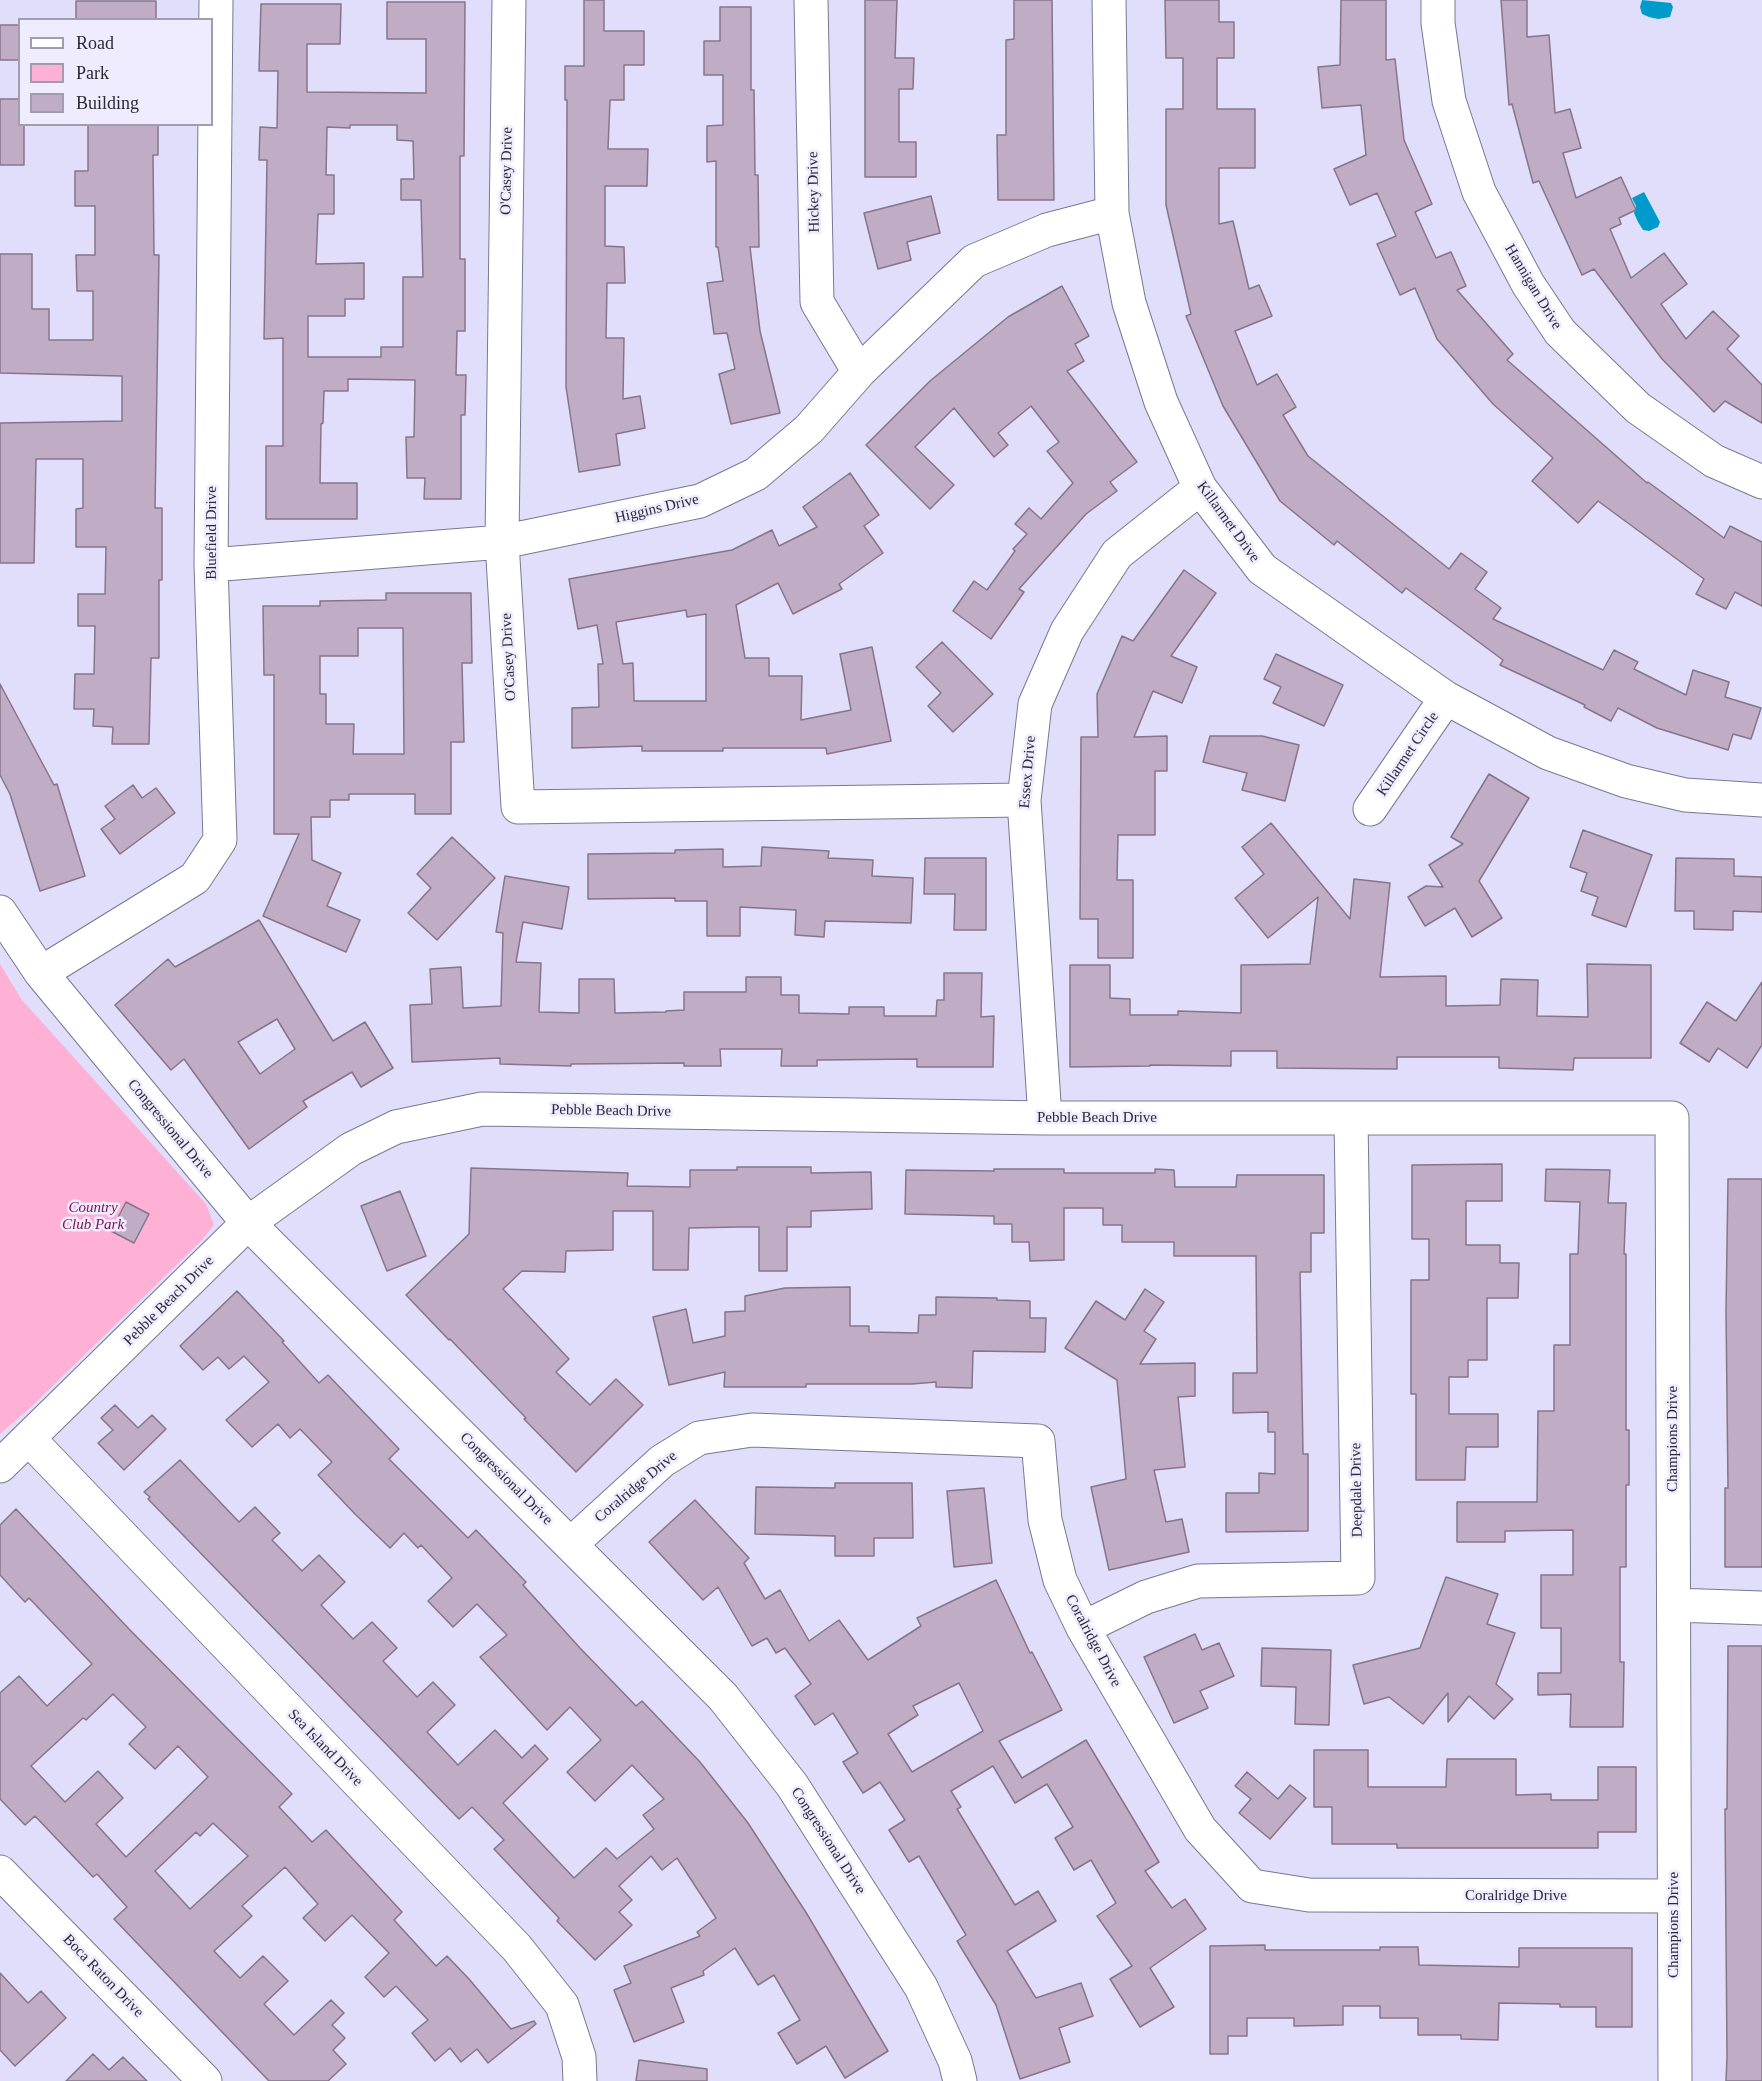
<!DOCTYPE html>
<style>
body{margin:0}
#map{position:relative;width:1762px;height:2081px;overflow:hidden;background:#e0defa;font-family:"Times New Roman",serif}
canvas{display:block}
.legend{position:absolute;left:18px;top:18px;width:195px;height:108px;box-sizing:border-box;background:#eeecfe;border:2px solid #a09ead;margin:0;padding:8px 10px;list-style:none;font-size:18px;color:#2b2a34}
.legend li{display:flex;align-items:center;gap:12px;height:30px}
.legend b{width:30px;border:2px solid #a09ead}
</style>
<div id="map">
<canvas width="1762" height="2081"></canvas>
<ul class="legend">
<li><b style="height:8px;background:#fff"></b>Road</li>
<li><b style="height:16px;background:#feb1d5"></b>Park</li>
<li><b style="height:16px;background:#c0adc5"></b>Building</li>
</ul>
</div>
<script>
const ctx = document.querySelector('canvas').getContext('2d');
ctx.lineJoin = 'round';
function paint(path, color) { ctx.fillStyle = color; ctx.fill(path, 'evenodd'); }
const poly = rows => new Path2D(rows.map(r => 'M' + r).join(''));
function stroke(path, color, width, dash) { ctx.strokeStyle = color; ctx.lineWidth = width; ctx.lineCap = dash ? 'butt' : 'round'; ctx.setLineDash(dash || []); ctx.stroke(path); }
function write(font, color, halo, rows, align = 'center') {
  ctx.font = font + ' "Times New Roman",serif'; ctx.lineWidth = 5; ctx.setLineDash([]); ctx.textBaseline = 'middle'; ctx.strokeStyle = halo; ctx.fillStyle = color; for (const [text, x, y, turn = 0] of rows) {
    ctx.save(); ctx.translate(x, y); ctx.rotate((+turn || 0) * Math.PI / 180); ctx.textAlign = isNaN(turn) ? turn : align; if (halo) ctx.strokeText(text, 0, 0); ctx.fillText(text, 0, 0); ctx.restore();
  }
}
paint(poly([
 [0,964,22,1000,206,1204,214,1225,202,1240,31,1407,0,1434]
]), '#feb1d5');
paint(poly([
 [1642,0,1671,3,1673,7,1670,17,1658,19,1649,17,1642,14,1640,7],
 [1644,192,1660,222,1658,227,1649,231,1643,230,1638,222,1634,213,1636,206,1632,198]
]), '#009bcb');
const building = poly([
 [584,0,604,0,604,31,644,31,644,65,624,65,624,100,610,100,608,149,648,149,647,186,605,186,605,246,624,247,625,283,607,283,606,338,624,338,623,399,640,396,645,428,616,434,620,465,579,472,566,387,567,100,565,100,565,66,584,66,584,0],
 [865,0,897,0,895,58,914,58,913,89,899,89,899,142,916,142,916,177,865,177,865,0],
 [1014,0,1052,0,1054,200,998,200,997,135,1006,135,1006,40,1014,39,1014,0],
 [1165,0,1219,0,1219,22,1234,22,1234,58,1217,58,1217,109,1255,109,1255,168,1219,168,1219,224,1233,221,1249,289,1259,285,1272,316,1235,331,1257,385,1277,374,1296,407,1283,415,1308,456,1449,569,1461,553,1487,572,1475,589,1501,608,1493,619,1603,670,1614,650,1638,662,1634,669,1686,695,1693,670,1729,682,1725,697,1761,708,1751,739,1733,734,1728,750,1657,728,1618,708,1611,721,1584,707,1585,705,1500,665,1503,660,1406,588,1402,593,1337,541,1334,545,1280,501,1223,406,1186,316,1191,314,1166,205,1166,109,1183,109,1183,58,1166,58,1165,0],
 [1341,0,1386,0,1386,60,1395,59,1404,140,1432,204,1415,212,1436,258,1451,252,1466,286,1457,290,1513,354,1507,360,1647,483,1648,482,1724,538,1730,526,1762,542,1762,606,1735,592,1726,609,1696,594,1704,579,1598,501,1578,523,1532,481,1553,458,1493,404,1437,339,1415,288,1400,295,1377,244,1396,236,1377,193,1350,205,1334,169,1366,155,1361,105,1322,108,1318,67,1340,65,1341,0],
 [1501,0,1527,0,1527,37,1549,35,1555,113,1570,109,1581,148,1563,153,1576,198,1621,177,1636,210,1619,218,1621,224,1610,229,1631,278,1664,253,1687,284,1661,304,1686,339,1713,311,1739,336,1727,349,1762,385,1762,423,1725,401,1714,412,1662,359,1594,269,1582,275,1539,181,1533,183,1512,104,1509,105,1501,0],
 [76,1,156,1,156,20,76,20,76,1],
 [387,2,465,2,464,156,460,156,460,259,465,259,465,331,457,331,456,375,466,375,465,415,461,415,461,499,424,499,425,478,407,478,406,437,414,437,415,380,348,379,348,391,324,391,323,423,321,424,320,483,357,483,357,519,266,519,266,446,283,446,283,338,264,339,267,160,259,160,260,127,277,128,278,71,259,71,261,4,341,4,340,44,307,44,307,92,426,93,426,39,387,39,387,2],
 [350,125,397,125,397,140,413,141,414,179,401,179,401,200,421,200,423,277,403,277,403,347,381,347,381,357,308,357,308,316,345,316,345,299,364,299,364,263,316,264,318,214,334,214,334,175,326,175,327,127,350,128,350,125],
 [720,7,751,7,751,90,754,90,755,175,758,175,759,247,750,247,760,331,780,413,731,424,719,374,735,369,727,333,714,334,707,283,723,281,718,247,716,247,716,161,707,162,707,126,723,125,723,75,704,75,704,41,720,41,720,7],
 [0,25,20,25,20,60,0,60,0,25],
 [0,99,20,99,20,124,24,124,24,165,0,165,0,99],
 [88,124,158,124,158,155,153,155,154,255,159,255,155,508,162,508,162,580,159,580,159,658,151,658,149,744,112,744,113,727,93,726,94,709,74,709,75,674,94,674,95,626,78,626,78,594,105,594,106,547,76,547,76,509,83,508,83,459,36,459,34,563,0,563,0,423,122,421,122,376,0,373,0,254,32,254,32,309,49,309,49,340,93,340,93,291,77,291,76,255,95,255,95,206,75,206,75,171,88,171,88,124],
 [931,196,940,233,907,242,911,260,878,269,864,213,931,196],
 [1062,286,1089,336,1075,344,1084,361,1067,371,1137,462,1110,482,1117,491,1086,514,1019,589,1024,592,991,639,953,611,974,581,987,590,1015,551,1013,549,1027,534,1015,524,1029,508,1041,519,1073,483,1047,451,1059,442,1031,406,998,433,1008,445,994,457,954,408,915,447,954,485,930,509,866,445,930,381,1008,317,1062,286],
 [850,473,879,515,864,526,883,553,839,584,842,589,793,614,778,583,736,605,745,658,769,658,769,676,802,676,801,720,851,710,840,654,872,647,891,741,827,754,826,748,723,748,723,751,642,751,642,746,572,748,572,708,599,707,598,664,603,664,597,625,578,629,569,579,732,550,772,530,779,546,817,527,803,507,850,473],
 [686,610,687,617,706,614,706,701,634,701,633,663,623,664,616,622,686,610],
 [1184,570,1216,593,1171,656,1197,667,1182,703,1153,691,1134,737,1167,736,1167,771,1155,771,1155,835,1118,835,1117,880,1133,880,1133,958,1098,958,1098,919,1080,919,1081,737,1098,737,1097,694,1122,636,1133,641,1184,570],
 [386,593,471,593,472,663,462,663,464,742,451,742,451,814,415,814,415,794,349,794,349,800,330,800,330,817,311,817,312,860,341,873,327,906,360,920,346,952,263,916,299,834,274,834,274,675,264,675,263,606,320,606,320,601,386,600,386,593],
 [358,628,403,628,404,754,353,754,354,724,326,724,326,694,320,694,320,656,358,656,358,628],
 [942,642,993,694,953,732,928,706,941,693,916,667,942,642],
 [1276,654,1343,685,1324,726,1273,703,1281,687,1264,679,1276,654],
 [0,684,54,785,57,784,85,876,40,891,10,794,0,775,0,684],
 [1210,736,1262,736,1299,745,1285,801,1242,790,1247,773,1203,762,1210,736],
 [1489,774,1529,798,1479,881,1502,918,1472,937,1455,908,1425,926,1408,897,1426,886,1443,887,1429,865,1463,844,1451,837,1489,774],
 [133,785,142,798,156,788,175,813,120,854,101,829,115,819,105,806,133,785],
 [1271,823,1350,919,1354,879,1390,883,1380,977,1446,976,1446,1006,1500,1005,1501,979,1538,980,1537,1016,1588,1017,1587,964,1651,965,1651,1058,1574,1058,1573,1070,1499,1068,1499,1057,1397,1057,1397,1069,1277,1068,1277,1051,1231,1051,1231,1066,1150,1065,1150,1066,1070,1067,1070,965,1110,965,1110,998,1130,999,1130,1015,1178,1015,1178,1011,1241,1013,1241,965,1310,964,1318,897,1268,938,1235,898,1264,874,1242,847,1271,823],
 [1583,830,1652,855,1626,927,1592,915,1598,897,1581,891,1587,873,1570,867,1583,830],
 [452,837,495,878,437,940,408,913,431,888,417,874,452,837],
 [762,847,829,851,828,858,873,860,872,876,913,878,911,923,825,921,824,937,795,935,796,910,740,907,740,936,707,936,707,901,675,901,675,898,588,899,588,854,675,853,675,850,723,849,723,867,761,866,762,847],
 [925,858,986,858,986,930,954,930,955,894,924,894,925,858],
 [1676,858,1734,859,1734,876,1762,877,1762,912,1733,911,1733,930,1694,929,1694,911,1675,911,1676,858],
 [505,876,569,887,562,929,523,922,516,962,541,963,539,1012,579,1013,579,979,614,979,615,1013,666,1012,666,1011,684,1010,684,992,746,992,746,977,781,977,781,995,799,995,799,1013,849,1014,849,1007,884,1007,884,1016,936,1016,937,1000,944,1000,944,973,982,973,981,1017,994,1016,993,1067,917,1067,917,1059,817,1060,817,1066,781,1066,782,1049,720,1049,721,1066,684,1066,684,1063,571,1064,571,1066,500,1064,500,1058,412,1062,410,1005,432,1004,430,969,461,967,463,1008,501,1006,503,933,496,932,505,876],
 [259,920,333,1041,365,1022,393,1068,361,1087,352,1072,303,1101,307,1107,249,1149,184,1059,171,1070,115,1005,168,959,175,967,259,920],
 [277,1019,295,1049,260,1074,238,1042,277,1019],
 [1762,982,1762,1045,1747,1068,1718,1048,1709,1062,1680,1043,1707,1002,1736,1021,1762,982],
 [1502,1164,1502,1201,1466,1201,1466,1245,1500,1245,1500,1263,1519,1263,1518,1298,1487,1298,1487,1360,1468,1360,1468,1377,1449,1377,1449,1414,1498,1414,1498,1447,1466,1447,1465,1480,1416,1480,1416,1394,1411,1394,1411,1280,1429,1280,1429,1239,1412,1239,1412,1165,1502,1164],
 [737,1167,811,1167,811,1173,871,1172,872,1209,811,1211,811,1227,787,1227,787,1271,759,1271,759,1227,738,1227,689,1228,688,1270,653,1270,653,1211,613,1211,613,1250,566,1251,565,1272,522,1271,503,1289,569,1359,556,1372,590,1405,616,1379,643,1405,576,1472,524,1419,526,1418,450,1339,449,1340,406,1295,469,1234,471,1168,628,1173,627,1186,690,1187,690,1170,737,1170,737,1167],
 [994,1169,1064,1169,1064,1173,1155,1173,1155,1169,1174,1170,1175,1187,1236,1187,1237,1175,1324,1175,1324,1233,1311,1233,1311,1272,1300,1272,1303,1454,1308,1454,1308,1531,1226,1532,1226,1493,1259,1493,1259,1473,1275,1474,1275,1432,1268,1432,1268,1412,1233,1413,1233,1373,1257,1373,1256,1256,1174,1256,1174,1242,1122,1242,1122,1225,1103,1225,1103,1208,1064,1208,1064,1260,1030,1261,1029,1242,1012,1242,1012,1224,994,1224,994,1216,905,1214,906,1170,994,1171,994,1169],
 [1546,1169,1610,1170,1608,1203,1626,1203,1624,1254,1626,1254,1626,1430,1629,1430,1629,1485,1626,1485,1626,1567,1620,1567,1620,1662,1624,1662,1623,1727,1570,1727,1571,1694,1538,1695,1538,1673,1561,1673,1561,1628,1541,1628,1541,1575,1573,1575,1573,1530,1505,1531,1505,1542,1457,1542,1457,1502,1537,1502,1538,1411,1554,1411,1554,1345,1570,1345,1570,1254,1578,1254,1580,1202,1545,1201,1546,1169],
 [1728,1179,1762,1179,1762,1567,1725,1567,1725,1488,1728,1488,1726,1311,1728,1179],
 [400,1191,426,1256,387,1271,361,1206,400,1191],
 [126,1202,149,1214,134,1243,111,1231,126,1202],
 [850,1287,850,1326,869,1326,869,1332,918,1333,919,1315,936,1315,936,1297,997,1298,997,1300,1030,1301,1030,1318,1046,1318,1045,1352,973,1351,972,1388,936,1387,936,1382,912,1384,806,1384,806,1387,724,1387,725,1372,669,1385,653,1317,686,1309,693,1343,725,1336,725,1312,745,1311,745,1296,785,1288,850,1287],
 [1145,1289,1164,1302,1144,1331,1156,1339,1140,1364,1195,1363,1195,1396,1178,1397,1185,1467,1154,1470,1166,1522,1182,1519,1189,1552,1109,1570,1091,1487,1126,1479,1117,1380,1065,1348,1096,1301,1125,1320,1145,1289],
 [237,1291,284,1341,282,1342,319,1383,328,1375,399,1449,389,1459,468,1538,476,1530,526,1582,523,1585,580,1648,636,1706,642,1701,700,1762,748,1823,807,1914,888,2051,845,2078,826,2046,797,2064,778,2033,800,2020,774,1975,758,1985,735,1948,703,1971,704,1975,671,1988,684,2022,634,2042,614,1990,631,1983,624,1966,700,1936,697,1932,716,1918,677,1858,662,1870,651,1856,619,1886,632,1900,619,1912,632,1925,595,1960,557,1921,559,1918,494,1849,504,1840,472,1807,459,1819,148,1499,150,1497,144,1492,180,1460,239,1522,255,1507,280,1533,272,1540,302,1571,319,1555,345,1582,321,1605,353,1639,372,1622,397,1648,383,1661,417,1697,433,1682,455,1705,427,1732,458,1765,495,1730,522,1758,535,1745,548,1759,503,1803,574,1878,606,1848,617,1859,654,1829,643,1815,664,1799,632,1765,595,1801,567,1772,601,1740,570,1707,547,1730,480,1657,507,1635,477,1604,453,1627,428,1601,452,1578,421,1545,418,1548,404,1533,390,1548,355,1514,318,1475,332,1462,300,1429,290,1438,278,1424,252,1447,226,1420,269,1382,244,1356,229,1369,218,1357,203,1370,180,1346,237,1291],
 [115,1405,138,1428,152,1415,166,1429,124,1470,98,1443,113,1430,101,1418,115,1405],
 [835,1483,912,1483,913,1538,874,1538,874,1556,835,1556,835,1536,755,1534,756,1487,835,1488,835,1483],
 [984,1488,992,1563,954,1567,947,1491,984,1488],
 [695,1500,749,1558,744,1563,765,1599,780,1590,809,1641,839,1620,868,1660,921,1626,917,1618,996,1580,1030,1653,1032,1652,1062,1710,999,1741,1022,1778,1086,1740,1159,1862,1145,1871,1172,1908,1185,1899,1206,1929,1150,1968,1174,2007,1140,2027,1110,1979,1132,1966,1097,1916,1116,1903,1091,1860,1074,1870,1055,1838,1073,1827,1047,1784,1015,1803,993,1766,951,1791,961,1807,957,1809,1015,1905,1038,1891,1056,1921,1007,1951,1036,1998,1081,1983,1093,2016,1059,2028,1070,2062,1020,2079,996,2005,957,1941,966,1935,919,1856,909,1862,889,1830,905,1820,880,1782,863,1793,843,1762,858,1753,833,1713,815,1725,795,1696,811,1684,785,1648,776,1653,767,1638,752,1646,718,1587,703,1600,649,1542,695,1500],
 [959,1683,983,1731,912,1772,888,1734,918,1715,913,1706,959,1683],
 [16,1509,129,1629,292,1794,279,1807,312,1842,326,1830,402,1912,394,1920,436,1966,447,1956,469,1979,511,2029,534,2021,536,2024,488,2063,477,2049,461,2062,450,2048,435,2061,412,2033,428,2020,396,1986,384,1997,365,1977,389,1953,352,1915,325,1941,303,1918,318,1904,285,1867,242,1906,252,1916,214,1951,240,1978,263,1956,288,1981,264,2004,294,2035,331,2000,344,2013,332,2025,345,2038,333,2050,346,2064,328,2081,269,2081,114,1919,127,1907,97,1874,93,1877,35,1816,25,1825,0,1799,0,1693,19,1676,47,1706,92,1664,29,1598,25,1602,0,1575,0,1525,16,1509],
 [113,1694,146,1727,129,1744,155,1769,178,1746,208,1777,126,1857,96,1824,123,1798,98,1771,65,1802,31,1766,83,1718,86,1720,113,1694],
 [213,1823,248,1856,190,1909,155,1871,196,1832,200,1836,213,1823],
 [1446,1577,1498,1594,1487,1624,1515,1633,1496,1684,1513,1699,1494,1719,1469,1696,1448,1722,1448,1693,1423,1724,1389,1697,1364,1704,1353,1665,1420,1648,1446,1577],
 [1195,1634,1202,1650,1219,1643,1234,1676,1200,1691,1208,1708,1174,1723,1144,1657,1195,1634],
 [1728,1646,1762,1646,1762,2081,1726,2081,1727,2057,1725,1809,1727,1809,1728,1646],
 [1262,1648,1331,1650,1329,1725,1295,1724,1296,1687,1261,1686,1262,1648],
 [1314,1750,1368,1750,1368,1787,1446,1787,1447,1759,1516,1759,1516,1795,1551,1794,1551,1800,1598,1800,1598,1767,1636,1767,1636,1832,1598,1832,1598,1848,1397,1848,1397,1844,1332,1844,1332,1807,1314,1807,1314,1750],
 [1247,1772,1278,1799,1290,1785,1306,1798,1270,1839,1239,1813,1251,1799,1235,1786,1247,1772],
 [1265,1945,1265,1950,1380,1950,1380,1947,1418,1947,1419,1965,1519,1967,1519,1948,1632,1948,1632,2027,1596,2027,1596,2007,1560,2007,1560,2004,1499,2003,1498,2040,1461,2039,1461,2035,1418,2035,1418,2018,1380,2018,1380,2006,1343,2006,1343,2025,1294,2026,1294,2018,1247,2018,1247,2036,1228,2036,1228,2054,1210,2054,1210,1946,1265,1945],
 [0,1973,28,2003,41,1991,66,2018,15,2066,0,2050,0,1973],
 [93,2054,109,2070,123,2057,147,2081,66,2081,93,2054],
 [639,2060,707,2069,707,2081,636,2081,639,2060]
]);
paint(building, '#c0adc5');
stroke(building, '#86758a', 1.5);
const minor = poly([
 [509,0,502,542,518,807,1024,800],
 [811,0,817,302,859,372],
 [1109,0,1112,213,1129,303,1161,402,1200,488,1262,569,1446,698,1548,753,1626,781,1685,795,1762,800],
 [1438,0,1438,23,1449,101,1479,192,1528,284,1560,332,1638,408,1714,461,1762,482],
 [211,565,502,542,700,501,756,474,809,429,859,372,974,261,1047,230,1112,213],
 [1370,809,1446,698],
 [0,912,41,973,248,1223,723,1697,792,1785,921,1987,955,2061,960,2081],
 [41,973,195,878,220,840,211,565,216,0],
 [1045,1118,1024,800,1035,704,1067,631,1117,554,1200,488],
 [29,1439,517,1948,562,2005,579,2057,580,2081],
 [0,1466,248,1223,351,1149,396,1127,482,1109,1045,1118,1672,1118,1675,2081],
 [571,1544,662,1461,699,1438,752,1430,1038,1441,1045,1520,1060,1580,1083,1628,1200,1829,1252,1886,1309,1895,1674,1896],
 [1674,1605,1762,1608],
 [1083,1628,1146,1597,1198,1581,1358,1578,1351,1118],
 [0,1872,205,2081]
]);
stroke(minor, '#7a7891', 35);
stroke(minor, '#fff', 33);
write('15px', '#2b2a34', '#eeecfe', [
 ["O'Casey Drive",507,171,-89],
 ["Hickey Drive",814,192,-91],
 ["Hannigan Drive",1533,287,59],
 ["Higgins Drive",657,509,-13],
 ["Killarmet Drive",1228,522,54],
 ["Bluefield Drive",212,533,-90],
 ["O'Casey Drive",509,657,-93],
 ["Killarmet Circle",1408,754,-56],
 ["Essex Drive",1028,772,-85],
 ["Pebble Beach Drive",611,1111,1],
 ["Pebble Beach Drive",1097,1118],
 ["Congressional Drive",170,1129,50],
 ["Pebble Beach Drive",169,1301,-45],
 ["Champions Drive",1673,1439,-90],
 ["Congressional Drive",506,1479,45],
 ["Coralridge Drive",636,1487,-40],
 ["Deepdale Drive",1357,1490,-91],
 ["Coralridge Drive",1093,1641,62],
 ["Sea Island Drive",325,1748,46],
 ["Congressional Drive",828,1841,57],
 ["Coralridge Drive",1516,1896],
 ["Champions Drive",1674,1925,-90],
 ["Boca Raton Drive",103,1976,46]
]);
write('italic 15px', '#821257', '#eeecfe', [
 ["Country",93,1208],
 ["Club Park",93,1225]
]);
</script>
